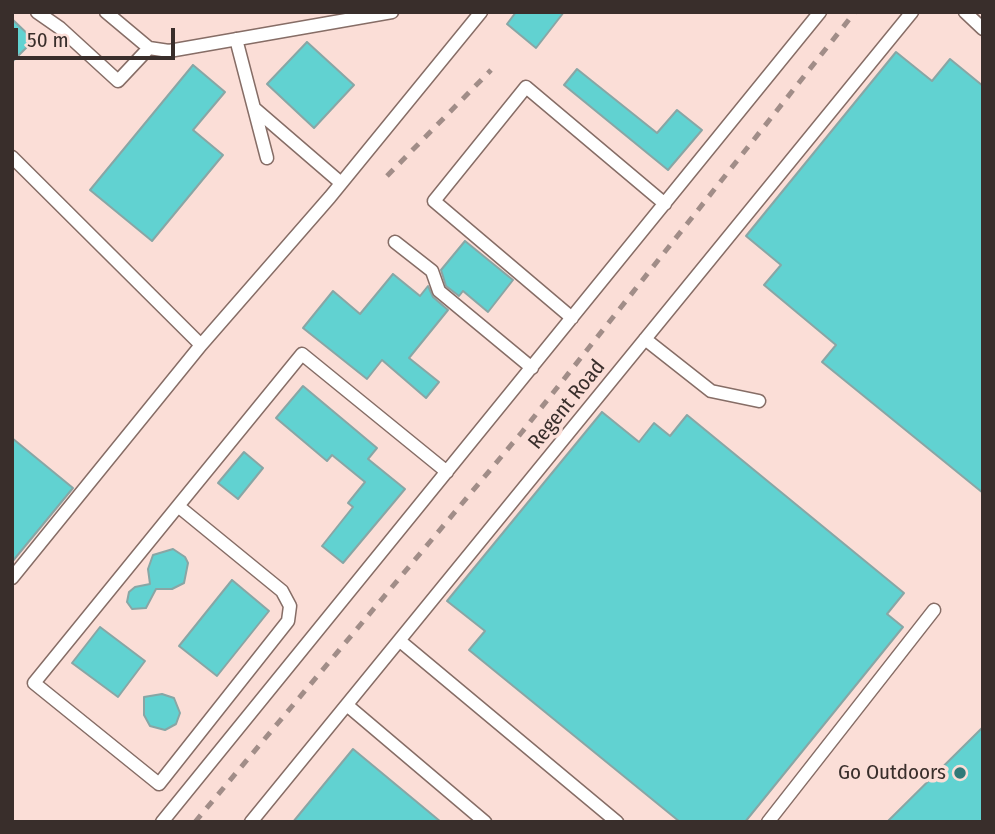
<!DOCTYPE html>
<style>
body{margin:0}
#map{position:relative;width:995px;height:834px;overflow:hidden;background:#fbded7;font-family:"Fira Sans Condensed",sans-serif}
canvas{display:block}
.frame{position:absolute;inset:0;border:14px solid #392e2b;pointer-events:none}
.scale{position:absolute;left:14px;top:28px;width:161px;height:32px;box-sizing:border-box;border:4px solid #392e2b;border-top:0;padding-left:9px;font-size:21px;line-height:24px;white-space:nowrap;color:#392e2b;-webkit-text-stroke:5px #fbded7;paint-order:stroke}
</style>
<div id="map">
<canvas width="995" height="834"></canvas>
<div class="frame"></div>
<div class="scale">50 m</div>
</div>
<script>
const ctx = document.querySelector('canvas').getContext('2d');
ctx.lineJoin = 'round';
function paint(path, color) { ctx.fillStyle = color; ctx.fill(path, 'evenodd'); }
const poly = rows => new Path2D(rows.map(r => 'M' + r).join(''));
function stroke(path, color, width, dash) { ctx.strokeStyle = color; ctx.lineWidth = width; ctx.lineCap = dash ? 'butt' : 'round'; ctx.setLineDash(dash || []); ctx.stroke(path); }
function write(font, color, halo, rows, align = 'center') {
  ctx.font = font + ' "Fira Sans Condensed",sans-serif'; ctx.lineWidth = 7; ctx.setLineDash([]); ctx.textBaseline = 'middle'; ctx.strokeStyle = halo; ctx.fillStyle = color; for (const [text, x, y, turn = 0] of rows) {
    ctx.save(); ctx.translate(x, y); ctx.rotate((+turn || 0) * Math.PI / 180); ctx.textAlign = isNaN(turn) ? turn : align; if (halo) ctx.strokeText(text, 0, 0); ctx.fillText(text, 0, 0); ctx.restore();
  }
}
const building = poly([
 [516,12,564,12,536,48,507,24,516,12],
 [12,19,34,40,12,62,12,19],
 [307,42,354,85,314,128,267,84,307,42],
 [896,52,932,81,950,59,983,86,983,493,822,362,836,345,764,285,781,265,746,236,896,52],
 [193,65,225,92,193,130,223,155,152,241,90,190,193,65],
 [577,69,657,133,677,110,702,130,668,170,564,85,577,69],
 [465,241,513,280,488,312,463,291,459,296,446,286,441,270,465,241],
 [393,274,420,296,428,286,433,297,448,310,409,358,439,382,426,398,382,360,367,379,303,328,333,291,360,314,393,274],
 [303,386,377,448,368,459,405,489,343,563,322,546,353,507,348,503,365,482,332,455,327,461,276,418,303,386],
 [602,412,639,442,654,423,670,436,687,415,904,593,887,614,903,627,745,822,680,822,469,650,485,631,447,601,602,412],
 [12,438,73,488,12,562,12,438],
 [244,452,263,468,238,499,218,483,244,452],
 [173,549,185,557,188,563,184,583,172,589,156,589,146,608,132,609,127,602,129,592,135,587,150,584,148,569,153,555,173,549],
 [232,580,269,611,217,676,179,646,232,580],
 [100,627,145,661,118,697,72,663,100,627],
 [162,694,174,698,180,713,176,724,165,730,150,726,144,715,144,697,162,694],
 [983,727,983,822,887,822,983,727],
 [353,749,441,822,293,822,353,749]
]);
paint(building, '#61d2d1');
stroke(building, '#88a6a5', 2);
const lane = poly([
 [37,12,60,28,118,81,149,48],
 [106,12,149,48,169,51,392,12],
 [965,12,983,29],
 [236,39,267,158],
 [254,108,341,183],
 [12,157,201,345],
 [395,242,432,271,439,291,532,368],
 [572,318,434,201,526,87,665,204],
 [645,339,711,391,759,401],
 [178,506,282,591,290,606,288,621,159,784,34,683,178,506,302,354,447,472],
 [12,578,201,345,330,197,481,12],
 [400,641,617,822],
 [348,706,485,822],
 [162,822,820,12],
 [251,822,912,12],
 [768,822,934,610]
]);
stroke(lane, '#866d66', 15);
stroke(lane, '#fff', 12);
stroke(poly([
 [387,176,491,70],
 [195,822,522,432,855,12]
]), '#a18d88', 5, [9, 9]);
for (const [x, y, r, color] of [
 [960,773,7,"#307978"]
]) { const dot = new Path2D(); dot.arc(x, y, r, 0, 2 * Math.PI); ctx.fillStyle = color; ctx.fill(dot); stroke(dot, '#fbded7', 2.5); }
write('21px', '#392e2b', '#fbded7', [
 ["Regent Road",567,405,-51]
]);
write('21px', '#392e2b', '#fbded7', [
 ["Go Outdoors",946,773]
], 'right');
</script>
